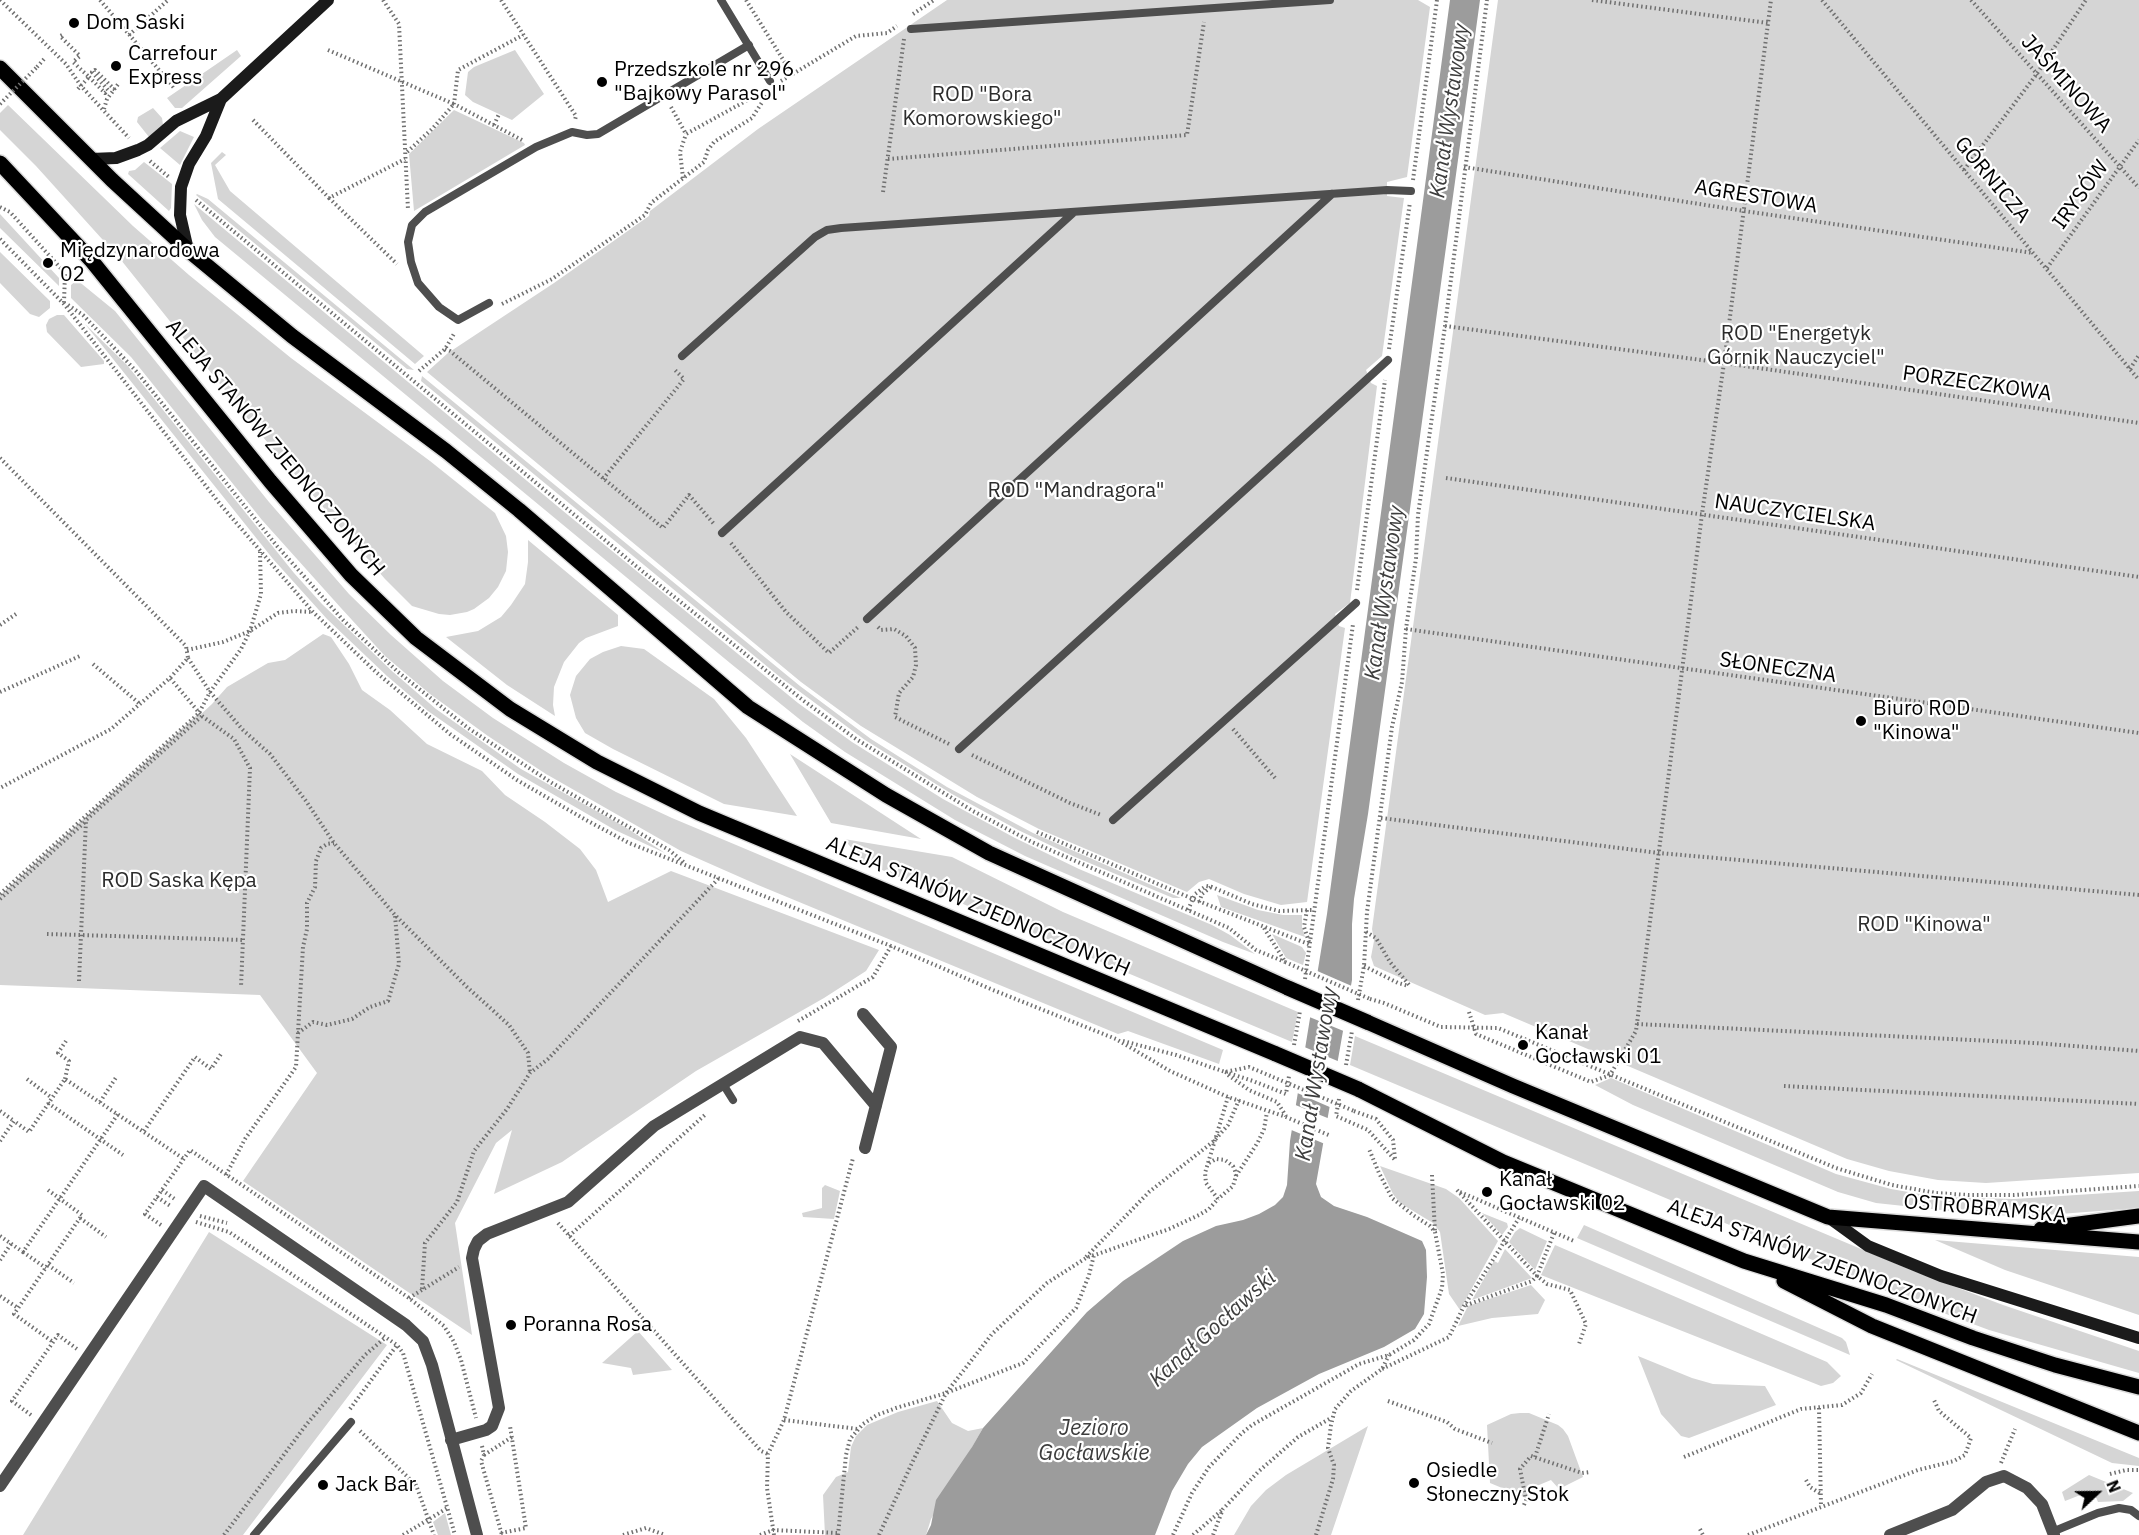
<!DOCTYPE html>
<meta charset="utf-8">
<style>
body{margin:0}
#map{position:relative;width:2139px;height:1535px;overflow:hidden;background:#fff;font-family:"IBM Plex Sans",sans-serif}
canvas{display:block}
.north{position:absolute;left:2067px;top:1463px;width:60px;height:60px;-webkit-text-stroke:4px #fff;paint-order:stroke;rotate:68deg;font-size:16px;font-weight:700;line-height:24px;text-align:center;color:#000}
.north::after{content:'';display:block;margin:auto;width:21px;height:27px;background:#000;clip-path:polygon(50% 0,100% 100%,50% 72%,0 100%)}
</style>
<div id="map">
<canvas width="2139" height="1535"></canvas>
<div class="north">N</div>
</div>
<script>
const ctx = document.querySelector('canvas').getContext('2d');
ctx.lineJoin = 'round';
function paint(path, color) { ctx.fillStyle = color; ctx.fill(path, 'evenodd'); }
const poly = rows => new Path2D(rows.map(r => 'M' + r).join(''));
function stroke(path, color, width, dash) { ctx.strokeStyle = color; ctx.lineWidth = width; ctx.lineCap = dash ? 'butt' : 'round'; ctx.setLineDash(dash || []); ctx.stroke(path); }
function write(font, color, halo, rows, align = 'center') {
  ctx.font = font + ' "IBM Plex Sans",sans-serif'; ctx.lineWidth = 4.5; ctx.setLineDash([]); ctx.textBaseline = 'middle'; ctx.strokeStyle = halo; ctx.fillStyle = color; for (const [text, x, y, turn = 0] of rows) {
    ctx.save(); ctx.translate(x, y); ctx.rotate((+turn || 0) * Math.PI / 180); ctx.textAlign = isNaN(turn) ? turn : align; if (halo) ctx.strokeText(text, 0, 0); ctx.fillText(text, 0, 0); ctx.restore();
  }
}
paint(poly([
 [947,0,1418,0,1430,7,1407,177,1387,182,1387,196,1404,198,1382,356,1366,370,1371,383,1377,386,1350,603,1335,614,1339,626,1345,628,1307,902,1281,905,1244,894,1209,879,1199,882,1187,892,1039,829,977,797,861,726,801,682,427,372,448,353,554,283,649,216,650,211,758,129],
 [1498,0,2139,0,2139,1173,1986,1183,1938,1180,1889,1171,1847,1159,1503,1013,1485,1015,1374,966,1371,957,1374,941,1372,929],
 [237,50,241,56,182,108,175,108,167,98],
 [515,50,544,94,512,120,473,102,465,95,468,72,474,67],
 [8,105,133,226,189,275,291,358,430,461,495,513,506,536,508,552,506,571,498,587,489,598,474,609,467,612,450,615,439,614,412,606,385,579,256,429,121,260,36,166,0,130,0,113],
 [153,108,162,118,163,125,149,137,137,122,138,117],
 [454,110,524,143,525,145,414,211,409,154],
 [180,131,194,137,180,165,160,148],
 [222,152,226,155,215,165,230,191,424,356,415,364,218,199,211,163],
 [144,162,172,184,171,208,169,211,128,174,129,171,135,170],
 [197,194,208,199,414,370,407,369,196,195],
 [194,204,568,515,798,703,852,742,943,799,1015,838,1079,869,1212,925,1230,935,1255,954,1223,942,1025,856,955,820,845,752,803,722,730,663,215,237,202,220],
 [0,214,59,278,59,286,0,228],
 [0,252,50,301,50,308,39,317,30,314,0,283],
 [77,280,115,311,269,502,349,594,391,635,443,681,493,718,564,763,616,792,672,818,1223,1050,1219,1064,1128,1031,1118,1034,758,885,681,851,546,774,488,736,430,694,385,656,341,608,262,520,131,357,71,298,71,285],
 [57,315,64,315,104,361,104,364,81,367,47,332,46,325,49,319],
 [85,324,127,365,294,573,322,604,393,672,436,709,521,769,625,827,665,853,615,830,518,774,428,711,387,676,327,619,273,559],
 [422,376,800,686,871,739,947,787,1033,833,1181,898,1173,898,1075,857,1018,830,952,794,865,740,780,677,701,612,421,381],
 [528,540,618,615,618,626,586,638,579,643,564,662,554,687,553,705,555,716,507,685,446,637,478,631,501,617,511,605,525,584,528,562],
 [323,634,331,637,349,664,362,690,390,710,427,744,482,771,505,795,545,822,580,849,596,870,608,902,671,871,879,950,866,971,824,998,696,1071,562,1162,494,1194,512,1130,496,1143,455,1223,472,1335,243,1181,317,1073,260,995,0,985,0,895,197,715,199,716,212,704,227,687,268,663,285,660],
 [621,646,644,649,714,699,746,738,797,816,724,804,613,749,585,733,576,718,570,695,576,676,590,659,603,652],
 [790,754,921,839,831,823],
 [844,839,952,857,1063,912,1298,1012,1292,1042,863,862],
 [1217,895,1258,910,1283,915,1302,915,1302,927,1305,937,1221,907],
 [1272,934,1302,947,1306,953,1303,965,1286,958],
 [1355,1036,1911,1270,2003,1305,2139,1351,2139,1373,1989,1330,1898,1296,1350,1065],
 [1611,1078,1836,1174,1891,1189,1937,1197,2014,1199,2139,1191,2139,1208,2033,1216,1988,1215,1876,1203,1838,1192,1633,1105,1595,1085],
 [1380,1166,1446,1189,1459,1198,1498,1241,1460,1310,1449,1294,1440,1232,1433,1223,1400,1203,1393,1194],
 [825,1185,840,1191,834,1219,803,1217,802,1213,822,1208,822,1188],
 [1482,1213,1507,1223,1508,1227,1502,1235],
 [1584,1225,1842,1338,1846,1342,1850,1355,1577,1238],
 [1520,1228,1547,1241,1535,1270,1509,1242,1515,1232],
 [209,1232,387,1345,243,1535,23,1535],
 [1935,1240,2139,1257,2139,1315,2005,1270],
 [1555,1245,1827,1362,1841,1376,1833,1383,1821,1386,1541,1275],
 [1505,1249,1532,1278,1472,1300,1494,1261,1498,1263],
 [1531,1285,1545,1300,1538,1314,1492,1318,1458,1326,1468,1306],
 [638,1331,672,1370,633,1375,631,1368,602,1363],
 [1638,1356,1692,1378,1713,1384,1765,1386,1776,1405,1689,1438,1681,1436,1661,1414],
 [1897,1359,2139,1458,2139,1466,2112,1463,1896,1360],
 [937,1401,952,1423,968,1431,983,1428,931,1519,926,1535,825,1535,823,1495,836,1477,848,1472,851,1447,856,1436,867,1425,898,1412],
 [1520,1413,1529,1413,1558,1425,1563,1429,1568,1436,1583,1477,1559,1489,1551,1480,1527,1490,1531,1500,1490,1483,1487,1425,1511,1414],
 [1368,1426,1331,1535,1234,1535,1251,1506,1266,1490,1286,1475],
 [2089,1475,2133,1493,2123,1501,2098,1502,2093,1490,2065,1501,2062,1492],
 [445,1513,451,1535,438,1535,433,1522]
]), '#d5d5d5');
paint(poly([
 [1450,0,1480,0,1368,814,1354,899,1352,924,1352,980,1316,1184,1321,1197,1334,1206,1367,1217,1422,1241,1426,1250,1427,1277,1424,1314,1415,1329,1384,1347,1319,1374,1257,1408,1202,1447,1188,1464,1172,1491,1155,1535,926,1535,931,1525,936,1500,972,1447,983,1428,1087,1312,1123,1281,1183,1241,1216,1226,1243,1220,1259,1214,1275,1205,1283,1197,1287,1185,1290,1141,1327,914]
]), '#9c9c9c');
paint(poly([
 [1315,970,1354,987,1346,1032,1307,1016],
 [1302,1046,1340,1062,1332,1108,1295,1092],
 [1293,1104,1330,1119,1325,1144,1289,1129]
]), '#fff');
const primary = poly([
 [0,68,112,180,188,250,292,336,446,451,519,510,748,707,886,795,989,853,1288,988],
 [0,163,91,260,270,481,351,575,416,638,510,709,597,762,699,813,1276,1054],
 [1367,1022,1513,1086,1828,1217,2139,1242],
 [1358,1089,1503,1162,1744,1261,1886,1305,1973,1338,2055,1365,2139,1387],
 [2041,1229,2139,1216],
 [1784,1281,1872,1326,2139,1433]
]);
stroke(primary, '#dbdbdb', 18);
stroke(poly([
 [0,0,66,64,81,86,129,138],
 [100,0,175,89],
 [383,0,399,24,408,210],
 [501,0,576,116,575,120],
 [746,0,792,74],
 [1592,0,1768,23],
 [1822,0,2139,380],
 [1971,0,2139,188],
 [913,14,934,0],
 [62,35,60,36,80,56,73,62,89,77,77,90],
 [129,35,168,0],
 [328,50,454,104,433,128,406,153],
 [37,67,45,58],
 [89,77,105,93,108,90,92,72,95,70,115,90],
 [781,81,856,36,887,33,897,26],
 [671,107,686,134,762,92],
 [104,109,107,99,119,83],
 [253,120,329,198,405,159],
 [494,125,499,114],
 [522,140,454,104,458,70,523,35],
 [888,159,1187,135,1204,22],
 [150,161,170,178],
 [1464,167,1744,211,2033,253],
 [1964,170,2036,75,2086,0],
 [683,178,680,152,686,134],
 [1413,180,1437,0],
 [883,192,904,39],
 [329,198,397,264],
 [196,200,642,571,804,701,856,739,973,811,1032,842,1229,928,1256,950,1285,962],
 [0,207,10,212,65,273,64,303],
 [0,239,64,304,220,504,313,612,377,673,450,734,517,780,586,820,629,843,891,946,993,990,1116,1039,1170,1071,1228,1097,1286,1117,1331,1136],
 [2047,268,2139,140],
 [502,304,552,279,645,215,651,203,704,162,708,150,714,142,752,118,768,93],
 [68,305,83,315,136,371,277,546,343,620,398,672,468,728,552,783,669,850,686,864],
 [1445,326,1724,363,2139,423],
 [445,349,450,351,663,528,689,495,714,524],
 [1389,349,1410,202],
 [2130,369,2139,355],
 [419,371,445,349,455,332],
 [0,458,186,646,188,658,170,678,111,729,0,788],
 [1446,478,2139,577],
 [603,479,684,379,674,369],
 [731,543,786,612,829,653,858,627],
 [1357,590,1385,380],
 [0,625,16,614],
 [878,627,881,630,894,629,906,636,915,648,916,665,913,677,899,693,895,717,949,744],
 [1406,629,2139,733],
 [187,650,223,642,250,631,278,613,294,611,312,612],
 [188,658,210,692,243,730,270,754,306,801,334,843,395,915,467,987,509,1025,528,1053,530,1073],
 [93,664,140,704],
 [0,692,80,656],
 [202,716,234,739,250,768,241,987],
 [1233,729,1276,779],
 [972,755,1070,803,1101,815],
 [1381,818,1659,853,2139,895],
 [1037,832,1193,899,1311,945],
 [0,894,199,713,210,692,241,649,250,631,261,594,260,552],
 [0,899,86,821],
 [1199,902,1202,894,1211,887],
 [1188,910,1195,894,1206,886,1212,887,1252,904,1279,911,1313,910],
 [1307,910,1304,927,1309,942],
 [1264,928,1284,960],
 [1366,932,1376,938,1390,962,1410,986],
 [47,934,243,940],
 [1364,966,1398,983,1409,986],
 [1305,979,1353,624],
 [79,981,86,820,202,716,170,678],
 [1370,999,1384,1003,1441,1027,1498,1028,1836,1168,1892,1185,1936,1193,1968,1195,2014,1195,2139,1186],
 [1358,1000,1364,966,1367,912,1392,727,1402,682,1406,629,1416,558,1418,515,1445,326,1487,0],
 [1469,1012,1476,1034,1591,1082,1610,1075,1636,1031,1702,514,1724,363,1771,0],
 [798,1021,873,977,891,946],
 [1637,1024,2035,1043,2139,1051],
 [298,1033,313,1022,327,1025,352,1019,370,1007,388,1001,399,964,395,915],
 [1123,1041,1176,1055,1225,1072,1249,1067,1273,1077],
 [1294,1045,1300,1011],
 [1346,1065,1352,1031],
 [1225,1072,1253,1081,1286,1094,1289,1076],
 [1228,1075,1249,1090,1277,1102,1286,1116],
 [27,1079,52,1098],
 [65,1079,69,1061,58,1053,66,1041],
 [1784,1086,2139,1104],
 [1339,1099,1336,1116,1368,1130,1395,1160],
 [100,1102,117,1076],
 [48,1103,123,1155],
 [0,1111,14,1121],
 [1354,1111,1376,1119,1393,1140,1395,1159],
 [144,1131,195,1057,211,1069,221,1054],
 [0,1141,14,1121,29,1132,65,1079,184,1159],
 [1209,1163,1216,1159,1225,1160,1233,1166,1235,1171,1236,1176,1233,1186,1218,1199],
 [226,1175,245,1139,296,1067,303,947,307,929,307,903,315,887,316,861,321,848,327,844,334,843],
 [1432,1175,1435,1232],
 [1236,1176,1258,1142,1264,1129,1267,1112],
 [48,1190,82,1215,14,1314,53,1342],
 [162,1190,176,1200],
 [1457,1190,1537,1276,1532,1281,1464,1306],
 [1460,1192,1574,1241],
 [157,1197,172,1207],
 [200,1216,227,1223],
 [80,1218,106,1237],
 [196,1222,229,1232,397,1345,403,1353,455,1535],
 [558,1223,761,1451,768,1454],
 [161,1225,145,1214,190,1150,409,1298,444,1326,454,1342,461,1360,476,1418],
 [1554,1233,1537,1276,1547,1284,1570,1290,1586,1324,1579,1344],
 [0,1236,23,1252,118,1114],
 [569,1236,705,1115],
 [23,1252,46,1268],
 [1086,1257,1149,1192,1214,1141,1228,1125,1239,1100],
 [0,1260,11,1244],
 [48,1265,74,1283],
 [422,1289,425,1243,457,1202,474,1151,507,1109,530,1073,548,1059,719,878],
 [0,1296,18,1308],
 [409,1298,459,1267],
 [1382,1369,1449,1337,1464,1306,1519,1218],
 [1388,1401,1447,1422,1455,1429,1492,1443],
 [1819,1408,1821,1506],
 [350,1409,397,1345],
 [31,1415,12,1401,58,1335,77,1349],
 [784,1420,858,1429],
 [360,1431,416,1485,434,1535],
 [482,1446,484,1455,481,1461,502,1535],
 [484,1455,512,1437],
 [1535,1457,1549,1414],
 [1684,1457,1801,1409,1842,1405,1861,1393,1872,1374],
 [2001,1463,2015,1429],
 [2110,1474,2126,1470,2139,1470],
 [1806,1480,1810,1487,1821,1494],
 [1524,1505,1526,1500,1520,1469,1531,1456,1582,1473,1590,1472],
 [1700,1529,1703,1535],
 [501,1533,526,1528,510,1426],
 [224,1535,306,1425,365,1355,386,1337],
 [403,1535,449,1507],
 [623,1535,646,1528,665,1535],
 [760,1535,773,1530,838,1533],
 [774,1535,767,1488,768,1454,784,1420,853,1158],
 [838,1535,846,1455,850,1439,863,1424,877,1415,896,1408,946,1393,1023,1363,1076,1308,1089,1275,1094,1255],
 [879,1535,912,1463,946,1393,992,1334,1047,1283,1086,1258,1169,1229,1199,1215,1209,1209,1218,1199,1206,1183,1205,1173,1228,1097],
 [1173,1535,1192,1493,1209,1467,1242,1433,1252,1425,1359,1364,1389,1355,1414,1340,1429,1324,1442,1288,1443,1274,1435,1232,1430,1226,1413,1215,1392,1198,1379,1173,1369,1149],
 [1193,1535,1222,1510],
 [1213,1535,1223,1509,1258,1472,1298,1437,1331,1418],
 [1316,1535,1333,1479,1334,1465,1328,1448,1331,1425,1335,1409,1351,1391,1382,1369,1389,1355],
 [1748,1535,1918,1470,1954,1461,1965,1455,1971,1438,1939,1411,1934,1400]
]), '#707070', 4, [1.5, 3]);
stroke(poly([
 [721,0,770,81],
 [911,29,1330,0],
 [489,303,458,320,439,307,418,283,411,262,408,242,412,225,425,212,536,147,572,132,587,135,598,134,749,45],
 [682,356,815,237,827,230,841,228,1387,190,1411,191],
 [722,533,1073,213],
 [867,619,1332,194],
 [959,749,1388,360],
 [1113,820,1356,603],
 [723,1084,733,1100],
 [2052,1532,2098,1513,2119,1508,2131,1510,2139,1516],
 [254,1535,351,1422]
]), '#4e4e4e', 8);
stroke(poly([
 [863,1014,891,1047,865,1148],
 [451,1440,486,1430,492,1426,499,1408,472,1258,474,1249,478,1241,487,1234,568,1202,654,1126,800,1037,823,1043,876,1106],
 [0,1486,204,1186,406,1325,423,1341,432,1365,477,1535],
 [1890,1535,1952,1510,1986,1482,2004,1476,2027,1488,2042,1504,2054,1535]
]), '#4e4e4e', 12);
stroke(poly([
 [91,159,116,158,138,150,148,145,176,121,221,99,328,0],
 [188,250,180,215,181,187,189,164,206,136,221,99],
 [1828,1217,1868,1246,1941,1276,2139,1338]
]), '#1b1b1b', 12);
stroke(primary, '#000', 15);
const primaryBridge = poly([
 [1288,988,1367,1022],
 [1276,1054,1358,1089]
]);
stroke(primaryBridge, '#dbdbdb', 18, []);
stroke(poly([
 [0,104,37,67],
 [1285,962,1370,999],
 [1273,1077,1354,1111]
]), '#707070', 4, [1.5, 3]);
stroke(primaryBridge, '#000', 15);
for (const [x, y, r, color] of [
 [74,23,6,"#000"],
 [116,66,6,"#000"],
 [602,82,6,"#000"],
 [48,263,6,"#000"],
 [1861,721,6,"#000"],
 [1523,1045,6,"#000"],
 [1487,1192,6,"#000"],
 [511,1325,6,"#000"],
 [1414,1483,6,"#000"],
 [323,1485,6,"#000"]
]) { const dot = new Path2D(); dot.arc(x, y, r, 0, 2 * Math.PI); ctx.fillStyle = color; ctx.fill(dot); stroke(dot, '#fff', 2); }
write('21px', '#000', '#fff', [
 ["Dom Saski",86,23],
 ["Carrefour",128,54],
 ["Express",128,78],
 ["Przedszkole nr 296",614,70],
 ["\"Bajkowy Parasol\"",614,94],
 ["Międzynarodowa",60,251],
 ["02",60,275],
 ["Biuro ROD",1873,709],
 ["\"Kinowa\"",1873,733],
 ["Kanał",1535,1033],
 ["Gocławski 01",1535,1057],
 ["Kanał",1499,1180],
 ["Gocławski 02",1499,1204],
 ["Poranna Rosa",523,1325],
 ["Osiedle",1426,1471],
 ["Słoneczny Stok",1426,1495],
 ["Jack Bar",335,1485]
], 'left');
write('21px', '#000', '#fff', [
 ["JAŚMINOWA",2066,84,48],
 ["GÓRNICZA",1992,180,50],
 ["IRYSÓW",2081,195,-54],
 ["AGRESTOWA",1756,197,9],
 ["PORZECZKOWA",1977,384,8],
 ["ALEJA STANÓW ZJEDNOCZONYCH",275,448,50],
 ["NAUCZYCIELSKA",1795,513,8],
 ["SŁONECZNA",1778,668,8],
 ["ALEJA STANÓW ZJEDNOCZONYCH",978,907,23],
 ["OSTROBRAMSKA",1985,1209,5],
 ["ALEJA STANÓW ZJEDNOCZONYCH",1822,1262,20]
]);
write('21px', '#2c2c2c', '#fff', [
 ["ROD \"Bora",982,95],
 ["Komorowskiego\"",982,119],
 ["ROD \"Energetyk",1796,334],
 ["Górnik Nauczyciel\"",1796,358],
 ["ROD \"Mandragora\"",1076,491],
 ["ROD Saska Kępa",179,881],
 ["ROD \"Kinowa\"",1924,925]
]);
write('italic 22px', '#3d3d3d', '#fff', [
 ["Kanał Wystawowy",1450,111,-82],
 ["Kanał Wystawowy",1385,593,-82],
 ["Kanał Wystawowy",1317,1074,-81],
 ["Kanał Gocławski",1213,1329,-42],
 ["Jezioro",1094,1429],
 ["Gocławskie",1094,1454]
]);
</script>
